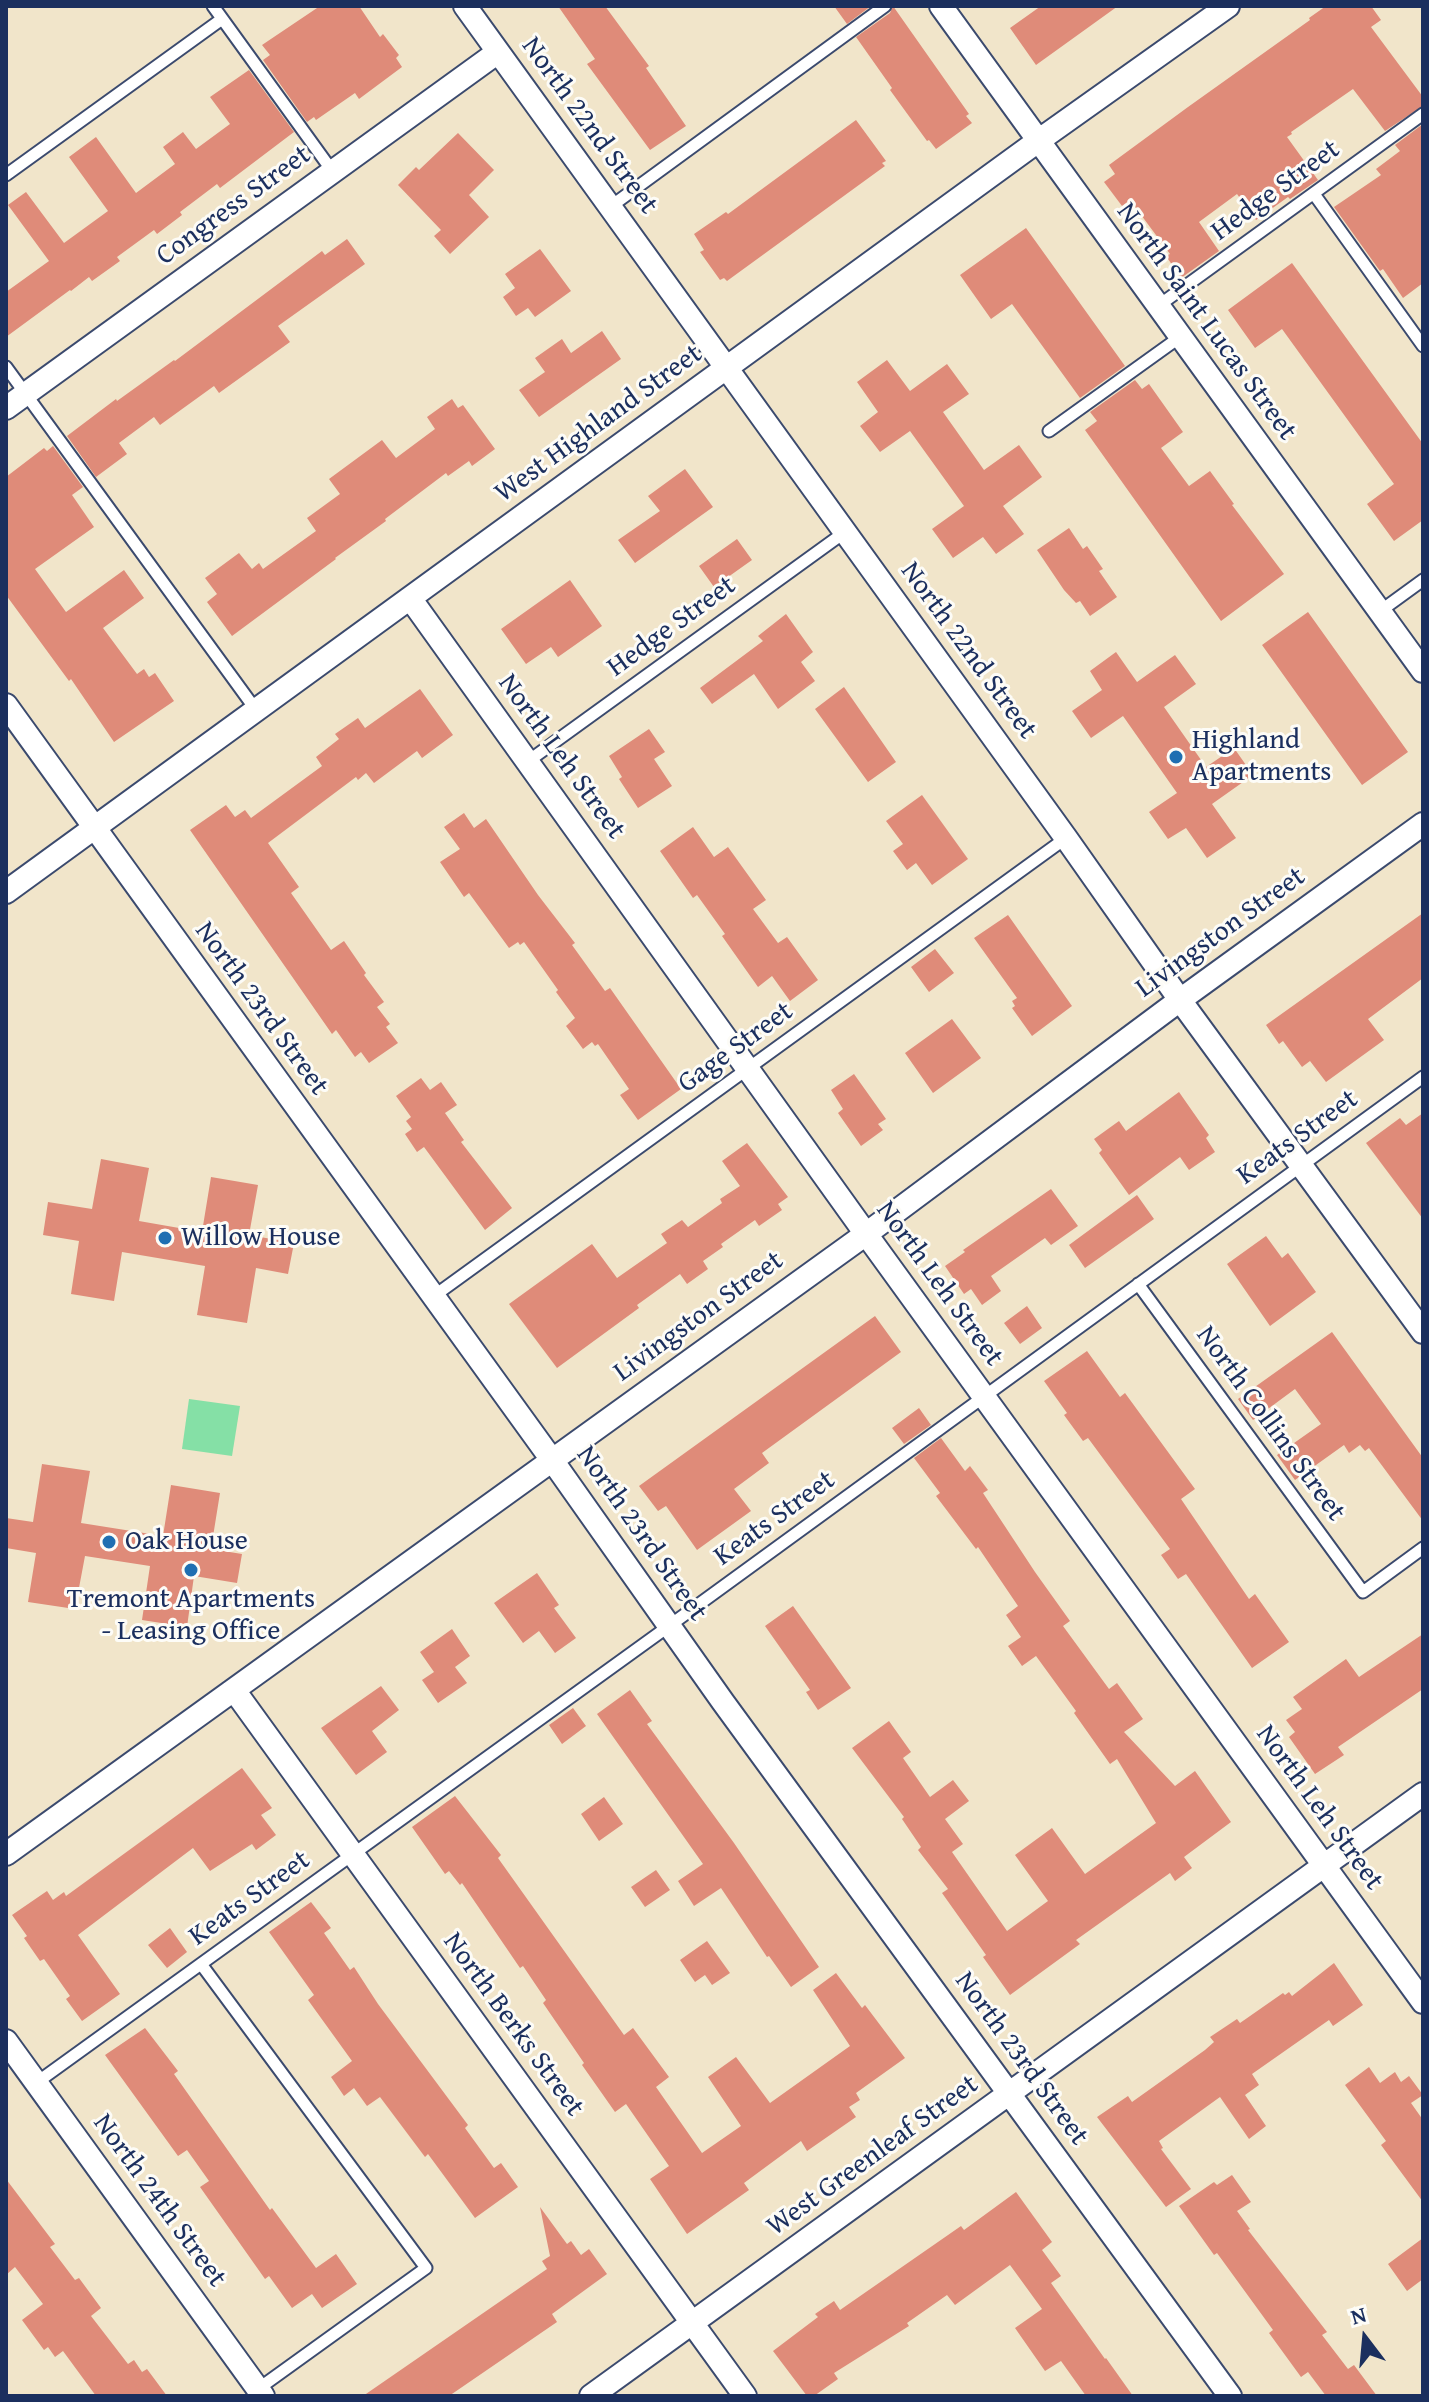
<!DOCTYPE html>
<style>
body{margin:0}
#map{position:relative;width:1429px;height:2402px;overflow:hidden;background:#f1e5ca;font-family:"Gentium Book Plus",serif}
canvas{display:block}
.frame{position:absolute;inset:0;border:8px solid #1b2f5e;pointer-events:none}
.north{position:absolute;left:1325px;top:2298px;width:80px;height:80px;-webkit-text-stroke:6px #fdfcf7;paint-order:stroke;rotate:344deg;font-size:22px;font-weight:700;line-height:32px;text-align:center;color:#1b2f5e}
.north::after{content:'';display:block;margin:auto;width:28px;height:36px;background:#1b2f5e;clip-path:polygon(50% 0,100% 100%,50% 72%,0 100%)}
</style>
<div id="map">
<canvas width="1429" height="2402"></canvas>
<div class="frame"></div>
<div class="north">N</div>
</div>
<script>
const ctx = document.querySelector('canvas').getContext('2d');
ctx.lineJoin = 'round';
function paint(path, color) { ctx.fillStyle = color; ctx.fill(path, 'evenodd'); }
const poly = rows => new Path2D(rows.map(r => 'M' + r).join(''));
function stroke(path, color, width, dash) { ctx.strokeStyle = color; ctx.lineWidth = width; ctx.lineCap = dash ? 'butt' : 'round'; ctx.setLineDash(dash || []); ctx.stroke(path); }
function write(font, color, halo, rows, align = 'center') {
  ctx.font = font + ' "Gentium Book Plus",serif'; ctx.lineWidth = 6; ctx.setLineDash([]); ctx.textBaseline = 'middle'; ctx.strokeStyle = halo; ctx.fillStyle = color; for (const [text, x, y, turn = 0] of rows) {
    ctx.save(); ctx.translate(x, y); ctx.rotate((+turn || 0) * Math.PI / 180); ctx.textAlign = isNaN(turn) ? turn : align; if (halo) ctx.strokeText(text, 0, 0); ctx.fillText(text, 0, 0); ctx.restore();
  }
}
paint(poly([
 [189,1399,240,1406,232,1456,182,1449]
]), '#85e0a6');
paint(poly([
 [320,6,359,6,380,37,383,34,399,55,396,58,402,67,359,99,355,93,316,120,314,117,307,122,263,60,270,55,262,45],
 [558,6,605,6,649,66,646,68,686,126,650,150,587,64,595,59],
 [834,6,871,6,847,24],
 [893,6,969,114,966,116,972,123,936,149,929,140,927,141,890,90,892,88,856,37,890,13],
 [1041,6,1118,6,1036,65,1010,28],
 [1326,6,1371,6,1381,20,1371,27,1423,97,1423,106,1385,131,1353,89,1291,132,1292,134,1287,137,1318,180,1290,199,1288,197,1256,220,1237,194,1199,222,1219,251,1181,278,1166,256,1170,254,1130,200,1122,206,1104,182,1115,174,1109,165,1188,107,1310,20,1309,18],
 [249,70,294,132,220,188,217,184,180,212,182,215,157,234,154,230,117,257,120,261,92,281,89,277,71,291,70,290,6,337,6,292,49,261,8,205,26,192,64,243,108,211,69,157,96,137,136,193,175,164,163,147,183,132,196,149,230,124,210,97],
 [856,120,886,161,882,163,885,166,727,281,724,278,720,280,700,252,704,250,694,234,726,212,728,214],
 [1423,124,1423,283,1403,298,1383,269,1380,271,1334,207,1381,175,1376,169,1400,151,1395,145],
 [458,133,494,170,469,195,489,217,450,254,434,236,441,230,398,185,416,167,419,170],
 [1026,228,1125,366,1080,398,1012,304,991,319,960,275],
 [347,239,365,264,278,326,290,342,219,393,214,386,160,425,154,417,119,443,127,454,96,477,67,436,116,399,117,401,174,360,175,361,322,251,325,255],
 [540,249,571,291,535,317,528,308,516,316,503,297,515,288,505,274],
 [1292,263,1423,444,1423,520,1394,541,1367,504,1394,484,1282,329,1255,348,1228,310],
 [602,331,621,359,539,417,519,390,545,372,535,358,562,339,571,353],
 [887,360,910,391,947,364,969,394,943,412,984,470,1019,445,1042,477,1003,506,1024,534,996,554,983,537,953,558,932,529,964,506,910,431,880,452,860,426,878,412,857,382],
 [1135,380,1142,389,1149,384,1183,432,1161,448,1189,486,1210,471,1234,504,1232,505,1284,574,1221,621,1085,430,1097,421,1090,412],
 [452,399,458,408,463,405,495,449,472,466,469,461,448,476,446,473,385,519,386,521,335,558,336,559,232,636,207,602,217,594,205,578,239,553,252,569,259,563,263,569,316,531,307,518,340,494,329,479,382,440,396,458,435,429,427,417],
 [53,446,83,487,72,495,94,527,35,569,66,612,124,570,144,598,103,628,137,674,144,669,149,677,155,673,174,701,114,742,71,679,69,681,6,595,6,477,44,448,47,451],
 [685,469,713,507,635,563,618,540,660,511,648,496],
 [1069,528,1083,549,1087,546,1103,569,1099,571,1117,597,1090,616,1080,601,1076,603,1064,590,1037,550],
 [737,539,752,560,714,587,699,566],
 [570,580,602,626,558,657,551,647,526,664,501,629],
 [1308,612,1408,752,1362,785,1262,645],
 [786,614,813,652,801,662,815,681,778,709,754,674,712,704,700,688,763,641,758,636],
 [1116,652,1137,682,1175,655,1196,684,1164,707,1206,767,1234,748,1253,775,1212,804,1236,838,1207,858,1186,828,1168,839,1149,812,1177,793,1123,716,1091,738,1072,711,1102,690,1090,671],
 [844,687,896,762,868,782,815,709],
 [420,689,453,735,422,758,417,751,374,783,366,773,358,780,356,777,268,843,299,887,291,893,331,950,344,941,366,973,364,975,384,1002,377,1007,390,1024,386,1027,398,1043,369,1063,361,1052,355,1057,336,1030,332,1034,190,830,226,805,235,817,245,810,251,818,322,766,316,757,339,739,335,734,358,718,365,728],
 [649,729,665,752,654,759,672,786,638,808,619,779,622,777,609,756],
 [922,795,968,859,932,885,916,863,907,870,893,851,903,844,886,821],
 [464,813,474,828,486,819,538,895,575,943,572,945,605,991,610,988,681,1089,638,1120,620,1095,629,1089,598,1044,595,1046,592,1042,583,1049,566,1026,575,1018,556,992,558,990,524,942,520,945,518,942,509,948,469,893,464,897,440,862,460,849,444,827],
 [693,827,714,857,728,847,766,900,753,909,778,943,787,937,818,980,790,1001,772,976,758,987,722,936,725,934,697,895,693,898,660,851],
 [1423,913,1423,978,1368,1019,1384,1040,1326,1082,1310,1061,1302,1067,1283,1041,1279,1044,1266,1025],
 [1008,915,1072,1006,1032,1036,1012,1008,1015,1006,1012,1001,1017,998,974,938],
 [935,949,954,973,929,992,911,967],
 [952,1019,981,1058,933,1093,905,1053],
 [854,1074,886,1119,878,1124,883,1130,861,1146,838,1113,843,1109,831,1090],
 [421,1078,430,1090,441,1082,457,1105,445,1113,464,1140,461,1142,512,1208,485,1230,424,1147,417,1152,405,1134,412,1129,406,1121,411,1117,396,1096],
 [1179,1092,1209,1135,1206,1138,1215,1152,1189,1170,1180,1157,1129,1195,1099,1153,1102,1150,1094,1139,1119,1121,1126,1131],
 [1423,1113,1423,1219,1366,1143,1400,1118,1406,1125],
 [747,1143,788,1197,778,1204,782,1210,759,1226,755,1220,721,1244,723,1247,703,1261,708,1269,687,1284,680,1274,637,1305,639,1308,557,1368,509,1304,592,1244,617,1278,667,1243,661,1234,682,1220,688,1227,722,1203,720,1199,740,1186,722,1161],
 [101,1159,149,1168,139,1221,202,1232,211,1177,258,1185,249,1235,294,1243,288,1274,256,1268,247,1323,197,1315,205,1266,122,1252,114,1301,71,1294,79,1241,43,1235,48,1202,92,1209],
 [1051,1189,1078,1226,1051,1245,1045,1238,991,1276,1001,1291,982,1305,971,1289,964,1294,945,1266,965,1252,963,1250],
 [1137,1195,1154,1219,1085,1268,1069,1245],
 [1266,1236,1282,1258,1288,1253,1316,1292,1270,1326,1227,1264],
 [1027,1306,1042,1328,1020,1344,1004,1323],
 [875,1316,901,1352,762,1453,769,1463,734,1489,751,1511,697,1550,666,1506,658,1511,639,1486],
 [1332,1332,1423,1458,1423,1521,1369,1448,1365,1451,1360,1445,1349,1453,1344,1445,1295,1480,1277,1455,1321,1424,1295,1389,1253,1420,1238,1399],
 [1087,1351,1120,1397,1125,1393,1195,1489,1181,1499,1249,1599,1255,1594,1289,1642,1252,1668,1186,1574,1178,1579,1161,1555,1170,1549,1088,1438,1083,1441,1064,1415,1067,1413,1044,1381],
 [919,1408,931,1425,904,1444,892,1428],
 [941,1438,965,1471,970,1466,988,1490,983,1493,1035,1572,1070,1621,1063,1626,1109,1689,1117,1683,1143,1719,1124,1732,1175,1786,1195,1771,1231,1822,1184,1857,1192,1868,1175,1881,1170,1873,1076,1940,1080,1944,1010,1995,983,1957,986,1955,942,1893,948,1889,918,1850,921,1847,902,1819,904,1817,852,1748,889,1721,911,1752,903,1758,930,1797,953,1780,969,1801,945,1819,963,1844,952,1852,1007,1931,1048,1901,1015,1855,1052,1828,1085,1874,1156,1823,1117,1759,1110,1764,1074,1713,1076,1711,1036,1656,1022,1666,1008,1646,1021,1637,1006,1615,1018,1606,978,1547,976,1549,936,1496,940,1493,914,1458],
 [42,1464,90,1471,81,1523,163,1536,171,1485,220,1493,211,1549,242,1554,237,1583,194,1576,187,1627,142,1620,150,1566,85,1556,75,1609,28,1602,36,1553,6,1548,6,1518,33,1522],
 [537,1573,559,1605,554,1608,576,1638,555,1653,539,1631,523,1643,494,1603],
 [793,1606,851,1688,818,1710,806,1692,810,1690,765,1626],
 [452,1629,470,1656,455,1667,467,1683,438,1703,422,1680,434,1672,420,1652],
 [1423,1634,1423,1689,1338,1747,1344,1755,1315,1774,1289,1737,1295,1732,1286,1720,1302,1709,1293,1697,1346,1659,1359,1677],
 [381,1686,399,1710,372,1731,387,1752,356,1775,321,1728],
 [630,1690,652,1721,647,1724,734,1843,819,1967,791,1987,769,1956,767,1957,721,1888,694,1906,678,1881,703,1864,597,1714],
 [573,1708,586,1726,562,1744,549,1725],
 [242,1768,272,1808,261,1815,276,1835,256,1850,252,1844,210,1871,193,1848,78,1935,120,1994,82,2021,66,1999,70,1996,44,1959,40,1961,24,1938,27,1936,12,1915,47,1891,53,1900,64,1892,66,1896],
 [455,1796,501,1855,498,1858,624,2035,633,2028,669,2077,656,2087,702,2153,741,2126,708,2077,736,2057,770,2103,850,2046,813,1990,836,1973,862,2008,865,2005,905,2058,856,2093,860,2100,849,2107,856,2117,807,2151,801,2141,744,2183,749,2190,687,2234,650,2179,669,2166,626,2104,615,2112,582,2065,584,2063,543,2003,546,2000,523,1966,520,1968,462,1883,460,1885,449,1871,445,1874,412,1827],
 [604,1797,623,1824,599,1841,581,1814],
 [656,1870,670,1890,645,1907,631,1887],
 [311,1902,331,1928,324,1933,350,1970,354,1967,378,2004,468,2125,465,2128,494,2168,501,2163,518,2187,475,2218,428,2154,425,2157,380,2097,367,2106,354,2088,344,2096,331,2077,352,2061,308,2000,314,1995,269,1932],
 [170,1928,187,1952,167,1968,148,1945],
 [707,1941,730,1973,712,1985,705,1975,695,1982,680,1960],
 [1334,1963,1363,2005,1333,2026,1329,2020,1252,2074,1259,2085,1245,2095,1266,2126,1249,2139,1220,2097,1159,2141,1163,2148,1161,2149,1191,2189,1166,2207,1097,2117,1128,2096,1132,2102,1205,2050,1214,2042,1210,2037,1237,2019,1240,2023,1283,1993,1285,1995,1289,1992,1292,1996],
 [145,2028,178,2071,174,2074,270,2210,272,2208,316,2268,336,2254,357,2284,322,2308,312,2294,292,2308,269,2276,265,2279,200,2187,209,2181,187,2150,178,2156,105,2055],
 [1369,2067,1380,2083,1395,2072,1401,2082,1409,2076,1423,2095,1411,2103,1423,2120,1423,2202,1381,2145,1386,2141,1345,2085],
 [1232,2175,1251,2202,1237,2211,1250,2229,1248,2230,1327,2332,1322,2335,1348,2369,1354,2365,1377,2396,1326,2396,1308,2372,1301,2377,1269,2333,1273,2330,1217,2253,1214,2255,1179,2206,1214,2182,1217,2185],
 [6,2179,55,2244,50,2247,75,2280,79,2278,101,2308,91,2316,128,2364,134,2360,142,2372,147,2369,167,2396,96,2396,63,2351,55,2357,48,2347,44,2350,22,2320,43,2304,15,2267,6,2275],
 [1016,2192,1052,2242,1042,2250,1061,2276,1051,2283,1105,2359,1106,2358,1133,2396,1086,2396,1061,2361,1045,2371,1015,2328,1042,2309,1010,2265,955,2305,947,2295,907,2323,909,2326,834,2373,838,2379,814,2396,807,2396,773,2351,818,2317,815,2314,834,2301,840,2310,961,2226,964,2230],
 [540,2207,567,2244,571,2241,581,2255,589,2249,607,2274,552,2314,557,2322,449,2396,363,2396,547,2269,542,2261,550,2256],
 [1423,2238,1423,2279,1407,2291,1388,2264]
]), '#df8b79');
const service = poly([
 [213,6,333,172],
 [6,175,222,19],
 [1314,194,1423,346],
 [610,207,885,6],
 [1158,306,1423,114],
 [6,367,256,710],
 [1049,431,1180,337],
 [1379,612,1423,580],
 [527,762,845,532],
 [1138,1284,1363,1592,1423,1548],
 [434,1296,1066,838],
 [201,1964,426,2268,258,2389],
 [36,2083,669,1626,1423,1077]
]);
const minor = poly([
 [465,6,1066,838,1180,1000,1423,1332],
 [941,6,1423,671],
 [6,408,498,52],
 [410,598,866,1234,1423,2002],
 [6,705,552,1460,723,1702,1230,2396],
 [6,892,1038,141,1228,6],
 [234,1690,745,2396],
 [6,1854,866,1234,1180,1000,1423,824],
 [6,2041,263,2396],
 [591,2396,1423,1794]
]);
stroke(service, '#3b4a6e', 15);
stroke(minor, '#3b4a6e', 26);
stroke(service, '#fff', 11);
stroke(minor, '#fff', 22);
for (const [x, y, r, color] of [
 [1176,757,8,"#1f6fb2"],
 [165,1238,8,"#1f6fb2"],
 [109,1542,8,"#1f6fb2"],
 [191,1570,8,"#1f6fb2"]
]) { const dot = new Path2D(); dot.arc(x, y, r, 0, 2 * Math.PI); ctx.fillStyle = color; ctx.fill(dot); stroke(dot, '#fdfcf7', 3); }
write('28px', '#1b2f5e', '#fdfcf7', [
 ["North 22nd Street",589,126,54],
 ["Hedge Street",1276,191,-36],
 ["Congress Street",234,206,-36],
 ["North Saint Lucas Street",1206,322,54],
 ["West Highland Street",599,424,-36],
 ["Hedge Street",672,627,-36],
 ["North 22nd Street",968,651,54],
 ["North Leh Street",561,757,54],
 ["Livingston Street",1221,933,-36],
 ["North 23rd Street",261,1009,54],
 ["Gage Street",736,1048,-36],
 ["Keats Street",1298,1138,-36],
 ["North Leh Street",939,1284,54],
 ["Livingston Street",699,1317,-36],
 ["North Collins Street",1270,1424,54],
 ["Keats Street",775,1519,-36],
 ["North 23rd Street",641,1534,55],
 ["North Leh Street",1319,1808,54],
 ["Keats Street",250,1899,-36],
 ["North Berks Street",513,2025,54],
 ["North 23rd Street",1021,2059,54],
 ["West Greenleaf Street",873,2156,-36],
 ["North 24th Street",159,2201,54]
]);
write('28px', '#1b2f5e', '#fdfcf7', [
 ["Highland",1192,741],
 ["Apartments",1192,773],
 ["Willow House",181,1238],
 ["Oak House",125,1542],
 ["Tremont Apartments",191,1600,"center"],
 ["- Leasing Office",191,1632,"center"]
], 'left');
</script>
